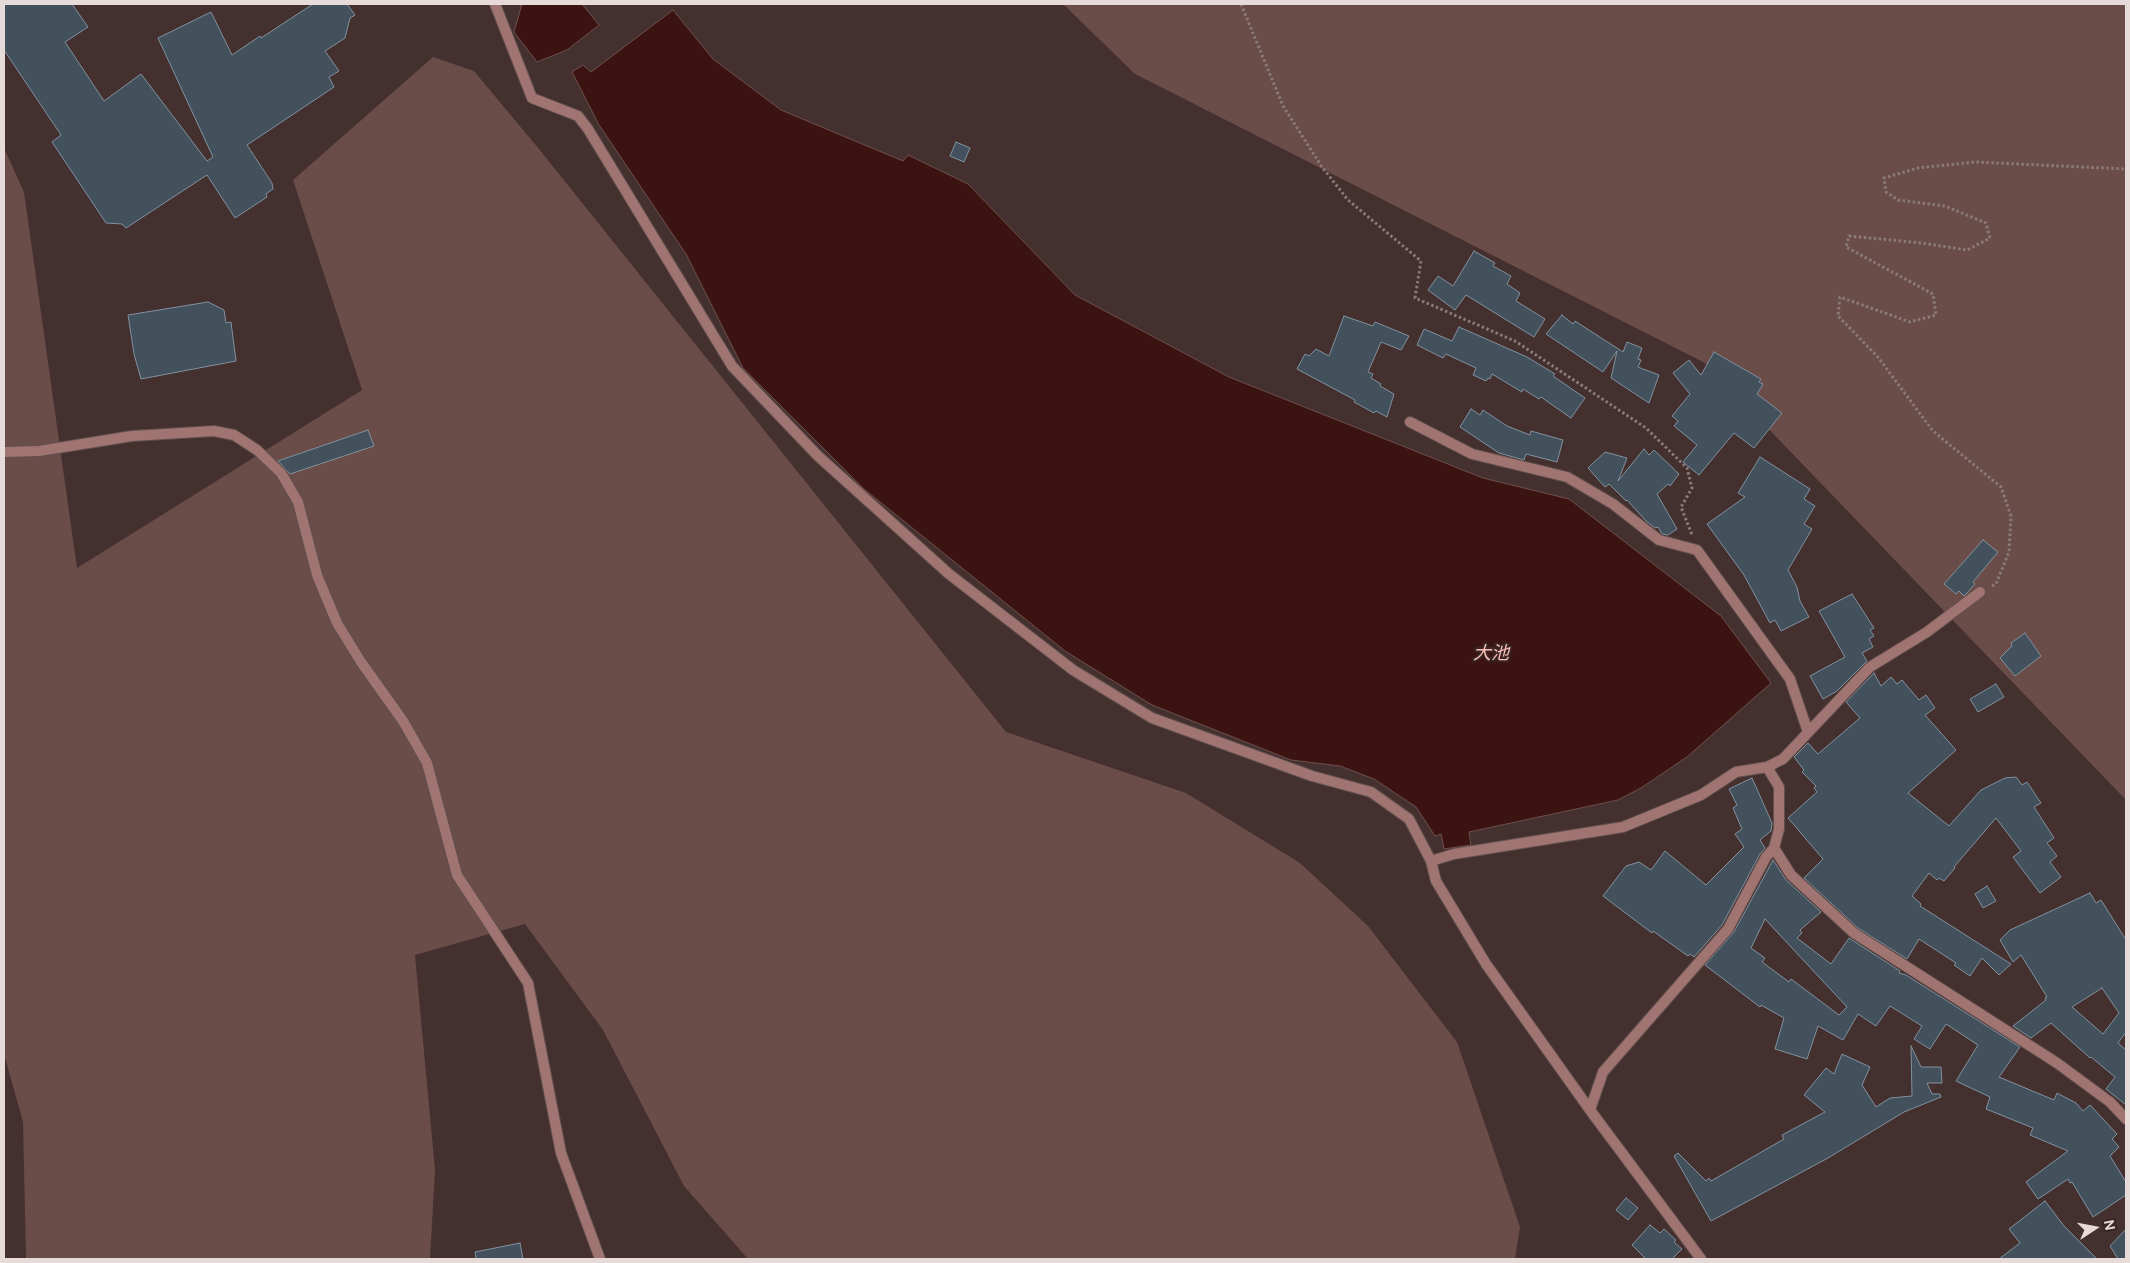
<!DOCTYPE html>
<meta charset="utf-8">
<style>
body{margin:0}
#map{position:relative;width:2130px;height:1263px;overflow:hidden;background:#43302f;font-family:"DM Sans",sans-serif}
canvas{display:block}
.frame{position:absolute;inset:0;border:5px solid #e7dbda;pointer-events:none}
.north{position:absolute;left:2070px;top:1203px;width:50px;height:50px;-webkit-text-stroke:4px #382625;paint-order:stroke;rotate:79deg;font-size:14px;font-weight:700;line-height:20px;text-align:center;color:#e7dbda}
.north::after{content:'';display:block;margin:auto;width:18px;height:22px;background:#e7dbda;clip-path:polygon(50% 0,100% 100%,50% 72%,0 100%)}
</style>
<div id="map">
<canvas width="2130" height="1263"></canvas>
<div class="frame"></div>
<div class="north">N</div>
</div>
<script>
const ctx = document.querySelector('canvas').getContext('2d');
ctx.lineJoin = 'round';
function paint(path, color) { ctx.fillStyle = color; ctx.fill(path, 'evenodd'); }
const poly = rows => new Path2D(rows.map(r => 'M' + r).join(''));
function stroke(path, color, width, dash) { ctx.strokeStyle = color; ctx.lineWidth = width; ctx.lineCap = dash ? 'butt' : 'round'; ctx.setLineDash(dash || []); ctx.stroke(path); }
function write(font, color, halo, rows, align = 'center') {
  ctx.font = font + ' "DM Sans","Noto Sans JP",sans-serif'; ctx.lineWidth = 4; ctx.setLineDash([]); ctx.textBaseline = 'middle'; ctx.strokeStyle = halo; ctx.fillStyle = color; for (const [text, x, y, turn = 0] of rows) {
    ctx.save(); ctx.translate(x, y); ctx.rotate((+turn || 0) * Math.PI / 180); ctx.textAlign = isNaN(turn) ? turn : align; if (halo) ctx.strokeText(text, 0, 0); ctx.fillText(text, 0, 0); ctx.restore();
  }
}
paint(poly([
 [1063,4,2126,4,2126,800,1705,363,1135,74],
 [433,57,474,71,539,149,1006,732,1186,793,1300,863,1368,926,1457,1042,1520,1227,1515,1259,748,1259,684,1186,603,1030,525,924,415,955,435,1170,430,1259,26,1259,23,1122,4,1054,4,148,24,192,77,568,362,390,293,180]
]), '#6a4c49');
const water = poly([
 [522,4,582,4,599,25,567,50,537,62,514,32,522,4],
 [673,10,713,59,781,110,903,161,908,155,968,184,1075,295,1229,377,1483,478,1569,499,1721,616,1771,683,1687,757,1641,788,1618,800,1469,832,1471,845,1444,849,1441,834,1435,836,1416,807,1374,779,1340,766,1291,760,1152,705,1065,651,864,489,743,368,686,254,599,125,572,72,583,65,591,72,673,10]
]);
paint(water, '#3b1412');
stroke(water, '#6f504e', 1);
const building = poly([
 [4,4,72,4,88,27,65,42,104,101,141,74,207,161,213,157,158,38,211,12,232,55,260,36,261,38,313,4,347,4,355,15,350,18,345,38,325,51,339,71,329,77,334,87,247,145,272,183,273,189,266,194,267,197,235,218,207,175,126,228,122,224,106,223,52,142,61,135,4,50,4,4],
 [956,142,970,148,964,162,950,156,956,142],
 [1474,251,1495,263,1493,266,1511,276,1507,284,1520,293,1516,301,1545,319,1534,337,1466,295,1455,310,1428,290,1438,276,1453,286,1474,251],
 [208,302,224,310,226,323,231,322,236,361,141,379,134,354,128,315,208,302],
 [1562,315,1573,324,1575,321,1623,352,1627,342,1642,348,1638,359,1641,360,1638,367,1659,375,1649,403,1611,378,1617,351,1603,372,1546,334,1562,315],
 [1344,316,1373,326,1375,322,1409,336,1401,350,1381,342,1368,372,1373,374,1371,378,1381,384,1380,386,1394,394,1387,417,1376,411,1374,413,1354,402,1355,400,1297,369,1305,354,1309,356,1316,349,1329,356,1344,316],
 [1459,327,1527,357,1555,374,1553,376,1585,398,1571,418,1541,397,1539,399,1523,389,1522,392,1492,374,1490,379,1488,378,1486,381,1473,375,1476,368,1446,354,1443,358,1417,345,1424,329,1452,341,1459,327],
 [1714,352,1761,379,1759,382,1763,384,1757,394,1782,413,1754,448,1734,433,1699,475,1683,462,1697,445,1674,426,1678,421,1672,416,1690,394,1673,373,1689,360,1701,375,1714,352],
 [1471,409,1480,415,1483,410,1507,426,1530,435,1531,431,1563,440,1557,462,1526,454,1524,460,1499,453,1460,427,1471,409],
 [368,430,374,446,290,474,278,461,368,430],
 [1644,449,1649,455,1654,450,1679,474,1670,486,1668,484,1657,494,1677,529,1668,535,1662,534,1658,527,1655,528,1646,521,1627,500,1626,501,1609,484,1605,487,1588,468,1605,452,1627,458,1618,481,1644,449],
 [1760,457,1810,489,1804,499,1815,506,1804,524,1812,529,1788,570,1797,587,1800,601,1809,617,1781,631,1775,620,1770,623,1744,575,1707,524,1745,497,1738,493,1760,457],
 [1983,540,1998,552,1973,582,1975,584,1967,593,1964,596,1959,591,1956,594,1944,584,1983,540],
 [1852,594,1874,628,1870,630,1874,636,1869,639,1873,647,1862,653,1867,661,1837,691,1823,699,1810,676,1845,657,1819,611,1852,594],
 [2025,633,2041,656,2015,676,2000,658,2012,646,2011,643,2025,633],
 [1874,673,1881,686,1891,677,1897,684,1902,680,1919,700,1926,695,1935,708,1925,715,1956,750,1908,793,1949,826,1981,790,2005,778,2016,777,2022,785,2027,782,2041,803,2034,807,2054,838,2047,843,2057,856,2050,862,2061,877,2040,893,2013,857,2021,851,1996,818,1954,867,1955,868,1944,881,1939,878,1937,880,1929,873,1912,896,1921,904,1920,906,2011,964,1999,975,1982,958,1970,976,1954,965,1956,963,1919,939,1907,959,1858,928,1804,878,1823,859,1788,818,1817,792,1814,788,1816,786,1802,772,1804,770,1794,757,1808,743,1818,754,1860,718,1846,702,1874,673],
 [1996,684,2004,697,1978,712,1970,699,1996,684],
 [1752,778,1772,823,1771,831,1760,840,1765,848,1760,854,1722,925,1694,957,1690,954,1688,956,1653,931,1652,933,1603,896,1626,866,1639,862,1651,870,1665,851,1706,885,1744,847,1735,834,1742,829,1733,808,1737,805,1729,789,1752,778],
 [1773,860,1786,880,1821,912,1800,930,1802,933,1797,938,1831,964,1849,938,1900,971,1899,973,1906,975,2020,1047,1999,1077,2054,1100,2057,1093,2076,1103,2083,1111,2090,1105,2117,1134,2112,1139,2119,1147,2110,1156,2126,1182,2126,1195,2093,1217,2072,1182,2070,1183,2068,1179,2038,1199,2026,1182,2068,1151,2030,1135,2033,1128,1986,1109,1990,1097,1956,1081,1978,1045,1946,1024,1930,1049,1914,1039,1922,1026,1890,1006,1876,1026,1858,1014,1843,1040,1818,1026,1807,1059,1775,1049,1784,1018,1761,1005,1760,1007,1705,965,1734,932,1773,860],
 [1765,919,1847,1007,1839,1015,1791,979,1789,982,1762,962,1765,958,1751,948,1765,919],
 [1987,886,1996,901,1983,908,1975,894,1987,886],
 [2090,893,2096,903,2101,900,2126,940,2126,1032,2118,1043,2126,1050,2126,1105,2106,1089,2115,1077,2091,1057,2090,1058,2051,1023,2031,1038,2013,1026,2046,1000,2045,998,2047,997,2021,955,2013,962,2000,940,2010,930,2090,893],
 [2102,988,2119,1013,2103,1034,2072,1007,2102,988],
 [1911,1046,1921,1067,1941,1067,1942,1083,1927,1083,1932,1094,1940,1094,1941,1097,1904,1112,1828,1158,1711,1221,1674,1156,1678,1153,1706,1181,1709,1178,1711,1181,1784,1139,1782,1135,1825,1112,1804,1095,1826,1068,1834,1074,1842,1054,1870,1067,1862,1085,1876,1107,1890,1098,1912,1096,1911,1046],
 [1626,1198,1638,1208,1628,1220,1616,1210,1626,1198],
 [2045,1201,2064,1226,2097,1259,1999,1259,2020,1243,2009,1229,2045,1201],
 [1650,1225,1660,1233,1664,1229,1676,1240,1674,1242,1682,1249,1672,1259,1646,1259,1632,1245,1650,1225],
 [2126,1229,2126,1259,2118,1259,2110,1246,2126,1229],
 [520,1243,523,1259,476,1259,475,1252,520,1243]
]);
paint(building, '#43515d');
stroke(building, '#82929f', 1);
const street = poly([
 [495,4,532,98,578,116,588,129,732,366,818,456,949,574,1073,670,1152,718,1312,776,1371,792,1409,819,1431,861,1436,881,1486,964,1590,1110,1701,1259],
 [1410,422,1472,454,1567,477,1613,504,1659,540,1697,550,1790,679,1808,732],
 [4,452,39,451,132,436,214,431,234,435,257,450,281,473,298,502,317,575,337,623,361,662,403,721,427,763,457,875,528,983,561,1153,600,1259],
 [1767,767,1783,759,1870,667,1927,632,1980,592],
 [1774,848,1791,875,1854,933,2057,1063,2110,1102,2126,1119],
 [1431,861,1454,854,1623,827,1701,795,1736,772,1767,767,1779,787,1779,829,1774,848,1766,857,1728,929,1603,1072,1590,1110]
]);
stroke(street, '#614f4e', 12);
stroke(poly([
 [1241,4,1283,106,1322,167,1348,200,1421,261,1415,298,1515,341,1646,428,1687,468,1692,488,1681,507,1692,535],
 [1992,586,1996,584,2009,552,2011,516,2001,487,1933,431,1877,356,1838,316,1840,297,1910,322,1936,315,1933,294,1846,247,1849,236,1922,243,1967,250,1990,238,1986,223,1945,206,1898,200,1886,192,1884,178,1918,168,1975,162,2126,169]
]), '#8a7a79', 3, [2.5, 2.5]);
stroke(street, '#a07571', 10);
write('italic 18px', '#fdbdb7', '#382625', [
 ["大池",1491,654]
]);
</script>
